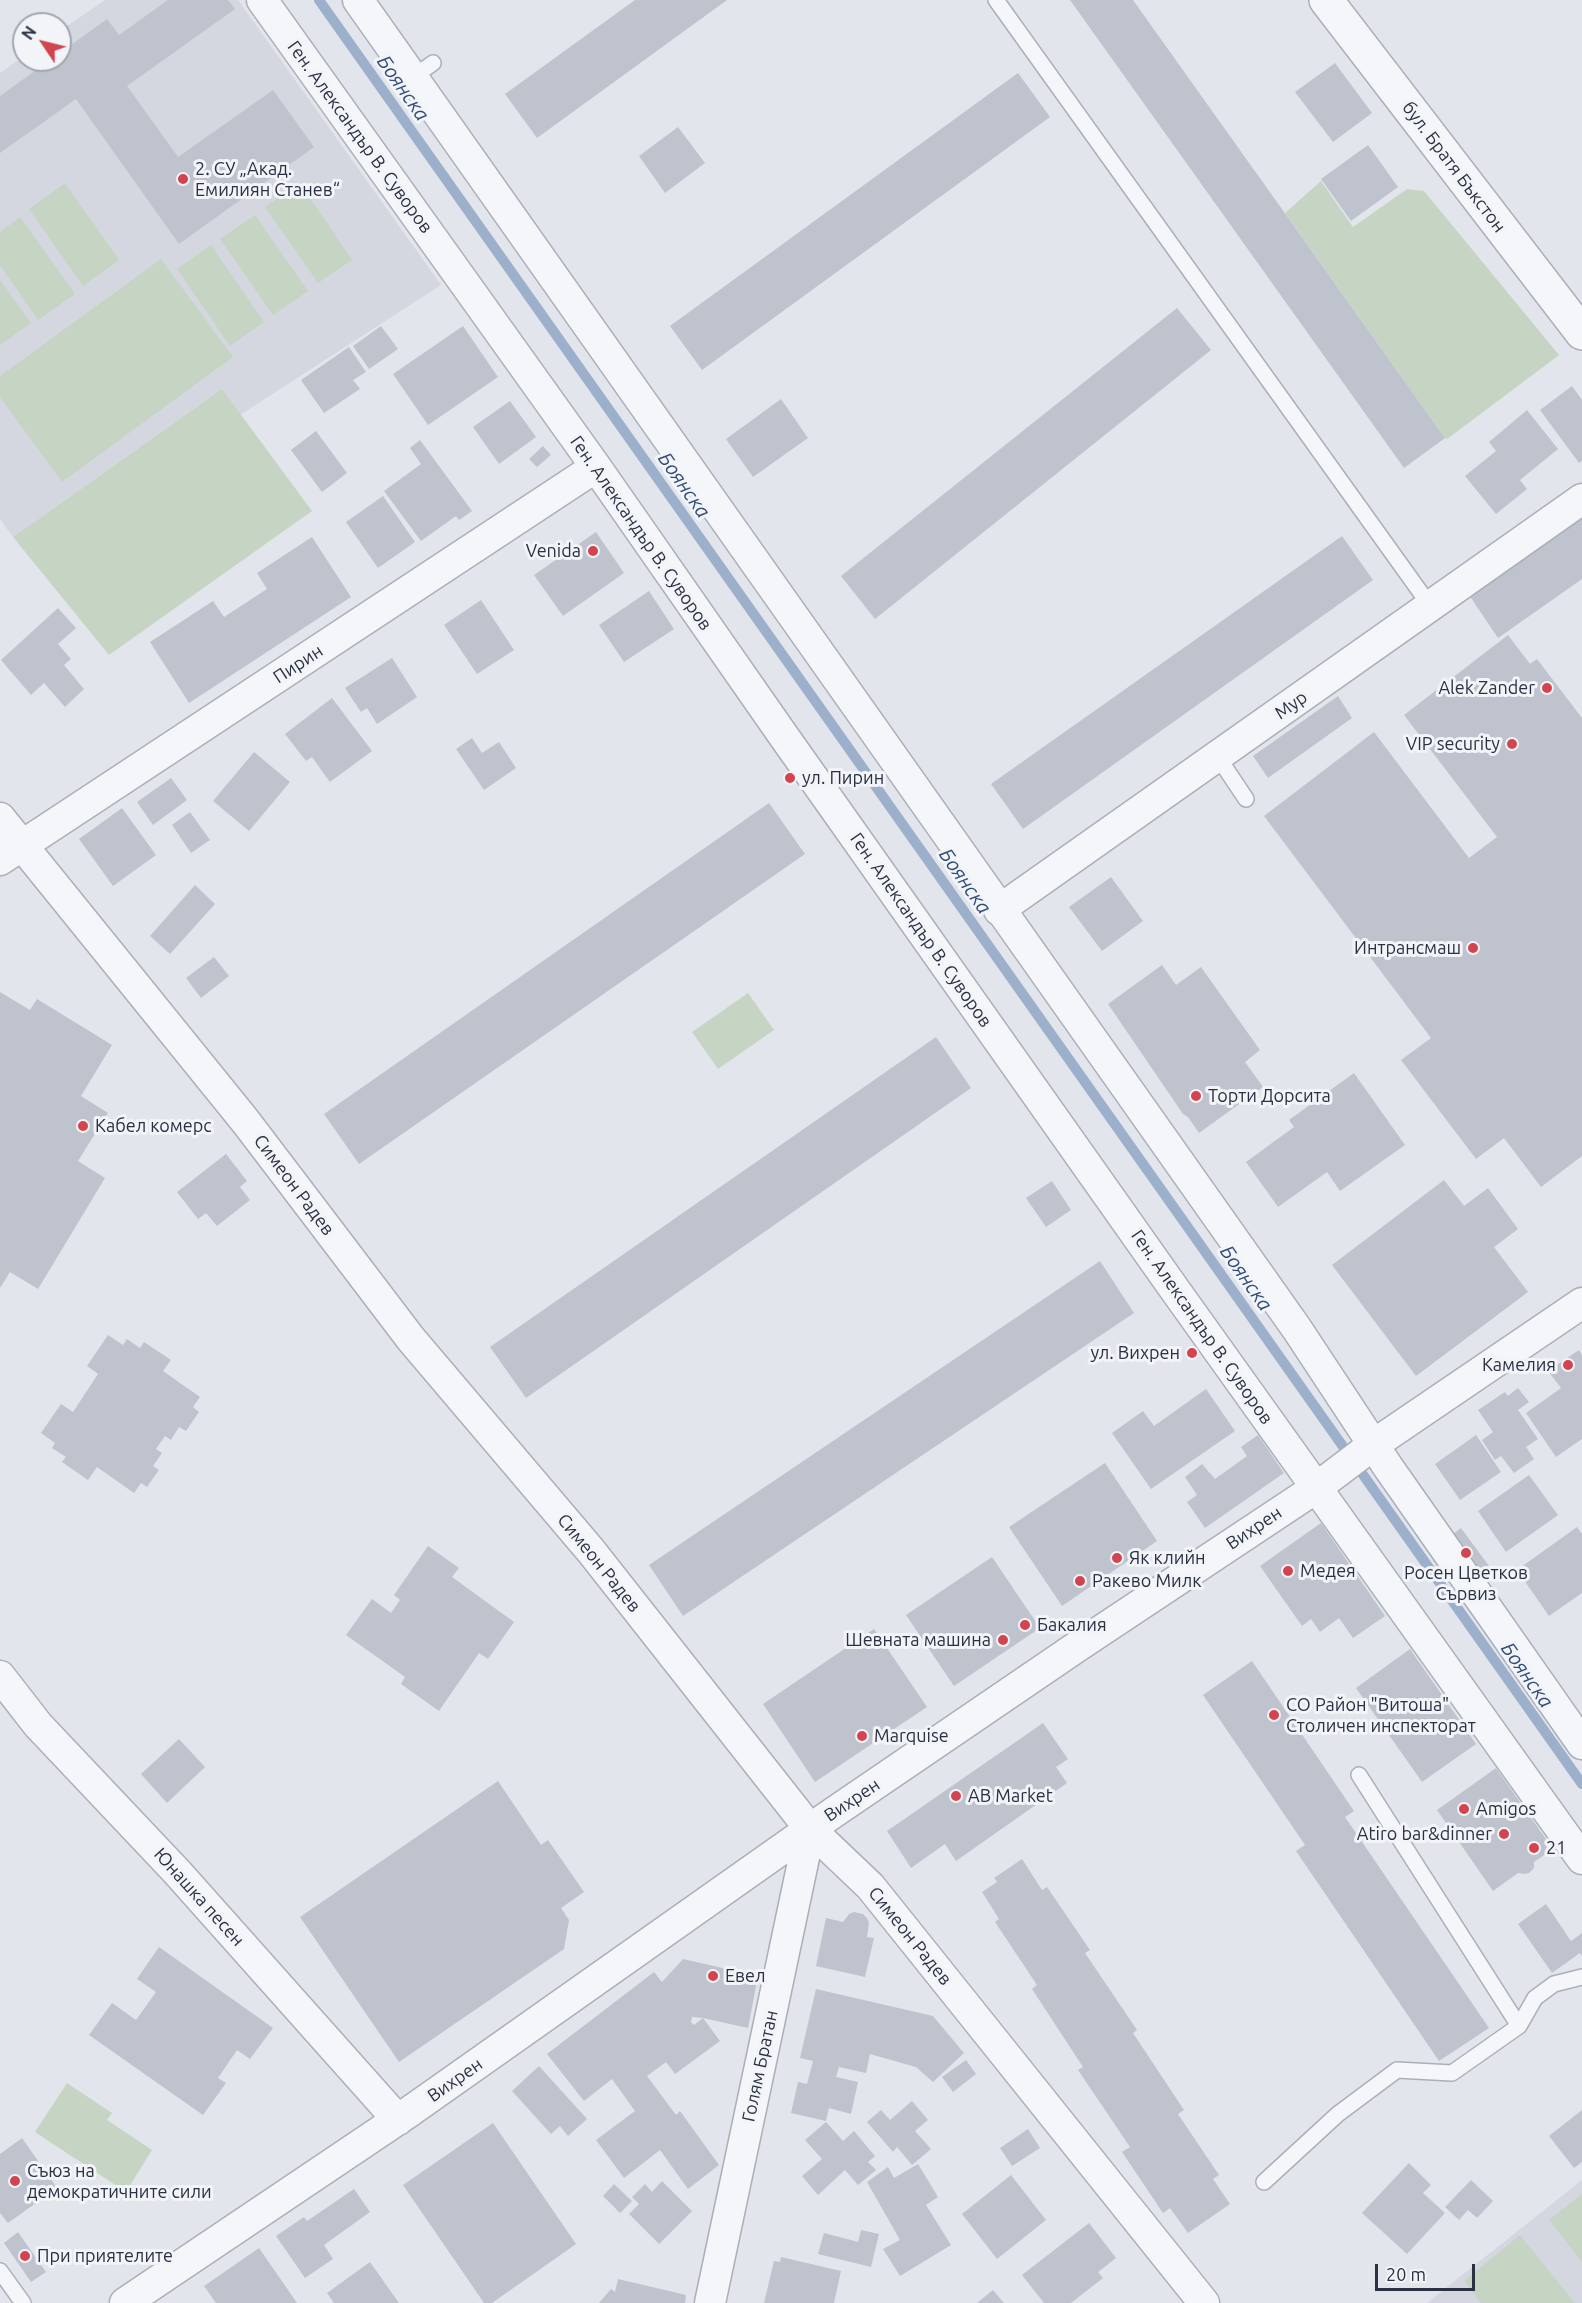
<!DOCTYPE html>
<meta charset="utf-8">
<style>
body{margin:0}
#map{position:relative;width:1582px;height:2303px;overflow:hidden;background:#e2e5eb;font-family:Ubuntu,sans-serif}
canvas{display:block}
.north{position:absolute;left:12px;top:12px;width:60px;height:60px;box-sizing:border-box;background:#f2f4f8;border:2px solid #a2a6b0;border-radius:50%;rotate:305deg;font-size:16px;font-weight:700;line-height:24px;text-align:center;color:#293143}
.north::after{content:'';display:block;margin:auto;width:21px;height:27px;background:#d2454f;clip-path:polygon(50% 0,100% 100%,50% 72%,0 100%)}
.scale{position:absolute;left:1375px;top:2264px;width:100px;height:27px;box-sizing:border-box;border:3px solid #293143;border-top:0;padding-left:8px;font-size:18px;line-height:21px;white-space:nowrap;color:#293143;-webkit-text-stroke:4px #f2f4f8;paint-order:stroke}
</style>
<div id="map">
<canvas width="1582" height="2303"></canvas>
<div class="north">N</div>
<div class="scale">20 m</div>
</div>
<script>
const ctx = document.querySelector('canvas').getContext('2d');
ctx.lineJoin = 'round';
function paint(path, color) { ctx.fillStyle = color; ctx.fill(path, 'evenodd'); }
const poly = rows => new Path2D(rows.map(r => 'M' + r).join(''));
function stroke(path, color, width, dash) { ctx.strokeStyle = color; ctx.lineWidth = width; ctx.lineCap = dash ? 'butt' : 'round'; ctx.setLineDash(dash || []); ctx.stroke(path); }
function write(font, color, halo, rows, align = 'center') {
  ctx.font = font + ' Ubuntu,sans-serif'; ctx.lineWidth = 6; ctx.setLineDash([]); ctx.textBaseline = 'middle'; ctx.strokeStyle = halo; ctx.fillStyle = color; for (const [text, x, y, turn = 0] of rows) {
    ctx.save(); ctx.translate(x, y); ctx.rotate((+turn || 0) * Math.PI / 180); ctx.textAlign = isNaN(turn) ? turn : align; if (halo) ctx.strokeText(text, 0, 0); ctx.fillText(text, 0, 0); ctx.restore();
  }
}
paint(poly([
 [105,0,238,0,441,285,240,415,222,389,13,537,0,519,0,73,24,56,24,60,60,60,60,31],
 [1582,2180,1582,2303,1427,2303]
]), '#d4d7e0');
paint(poly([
 [1321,181,1353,227,1407,189,1424,191,1559,355,1447,439,1445,438,1285,213],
 [65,183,119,260,83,286,29,209],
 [300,183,352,260,318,283,265,207],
 [255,215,308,291,273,315,220,239],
 [20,217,75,294,38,320,0,265,0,232],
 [211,245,264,322,230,346,177,269],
 [161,259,233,357,62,482,0,397,0,376],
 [0,280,31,323,0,345],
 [222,389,312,511,109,655,13,537],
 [748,993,774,1030,718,1069,692,1032],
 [67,2083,112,2113,107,2120,152,2150,126,2192,35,2132],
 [1582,2194,1582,2262,1549,2220],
 [1520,2235,1575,2303,1481,2303,1464,2281]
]), '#c6d5c3');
stroke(poly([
 [319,0,1582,1784]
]), '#9cafcb', 10);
paint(poly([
 [168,0,228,0,235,9,127,86,178,157,273,90,314,147,179,244,76,99,0,153,0,96,50,60,60,60,60,53,107,19,119,35],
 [635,0,727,0,537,138,505,94],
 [1070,0,1133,0,1445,438,1404,468],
 [1335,63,1372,113,1333,142,1295,92],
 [1018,73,1050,117,702,370,670,326],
 [678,127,705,163,665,193,639,156],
 [1368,145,1398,187,1351,221,1321,179],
 [1177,308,1211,350,875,619,841,576],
 [381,326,398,349,369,369,353,346],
 [463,326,498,377,428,425,393,374],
 [349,347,366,372,353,380,360,389,324,413,301,380],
 [1572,386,1582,400,1582,461,1579,463,1540,410],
 [781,399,808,438,753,477,726,439],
 [510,401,536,437,499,464,473,427],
 [1527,410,1558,449,1520,480,1527,489,1496,514,1465,476,1496,451,1489,442],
 [316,431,347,473,322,492,291,450],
 [420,440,472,511,459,520,456,516,421,541,384,491,421,464,410,448],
 [543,446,551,455,537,467,529,459],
 [383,496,415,542,378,568,346,522],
 [1582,507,1582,579,1498,638,1465,589],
 [596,532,624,573,563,616,534,575],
 [1342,536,1373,580,1023,829,991,784],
 [312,537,351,597,189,703,150,642,213,601,224,617,267,589,257,573],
 [649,591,674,629,624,662,599,625],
 [481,600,514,650,477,674,444,625],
 [58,608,76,628,58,644,71,659,64,665,84,689,65,707,44,683,31,695,1,660],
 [1508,635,1530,664,1537,659,1582,718,1582,1156,1541,1187,1504,1138,1476,1159,1401,1060,1431,1038,1264,816,1374,732,1469,858,1497,837,1404,715],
 [392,658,417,697,377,724,367,708,361,712,345,688],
 [1338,696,1352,718,1268,778,1253,756],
 [332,698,372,751,330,782,312,757,306,761,285,734],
 [472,738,482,753,499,742,516,768,484,790,456,749],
 [254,752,290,782,249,831,213,801],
 [171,778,187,800,153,825,137,802],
 [769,803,805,854,359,1164,324,1114],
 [122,808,156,855,113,886,79,839],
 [190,812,210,840,191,853,172,825],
 [1111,877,1143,921,1102,951,1069,907],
 [195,885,215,904,170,954,150,936],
 [214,957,229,976,201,998,186,978],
 [1162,965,1176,985,1201,967,1260,1050,1245,1062,1263,1087,1199,1133,1188,1117,1183,1114,1108,1004],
 [0,992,30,1010,37,999,112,1045,81,1096,108,1113,78,1161,105,1178,38,1289,10,1272,0,1288],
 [936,1037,971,1088,526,1398,490,1347],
 [1354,1073,1405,1145,1340,1191,1327,1172,1278,1207,1246,1162,1294,1127,1289,1120],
 [226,1154,247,1181,240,1187,250,1200,217,1226,206,1213,198,1219,177,1192],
 [1444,1180,1464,1206,1488,1188,1518,1229,1494,1247,1528,1292,1416,1376,1332,1265],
 [1052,1181,1071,1210,1046,1227,1026,1198],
 [1100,1261,1134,1313,683,1616,649,1565],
 [108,1335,123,1345,127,1339,140,1348,144,1342,171,1360,163,1371,200,1397,193,1407,199,1412,186,1431,179,1427,171,1440,165,1436,156,1449,162,1453,153,1466,159,1470,147,1487,141,1483,134,1493,97,1467,88,1480,62,1462,66,1457,52,1448,55,1443,41,1433,61,1404,73,1412,98,1374,87,1366],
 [1579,1350,1582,1355,1582,1439,1556,1457,1526,1413,1561,1388,1548,1371],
 [1518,1388,1529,1402,1518,1410,1538,1439,1526,1447,1534,1459,1514,1473,1501,1456,1495,1460,1482,1440,1493,1432,1478,1410,1505,1392,1508,1396],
 [1206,1389,1235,1431,1151,1489,1112,1433,1143,1411,1154,1426],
 [1258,1435,1284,1473,1205,1528,1187,1502,1197,1495,1185,1477,1202,1464,1215,1479,1247,1456,1241,1447],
 [1476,1435,1501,1472,1460,1500,1435,1464],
 [1105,1463,1157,1541,1062,1606,1009,1527],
 [1529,1475,1558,1515,1506,1552,1478,1511],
 [1321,1523,1385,1616,1353,1638,1339,1618,1320,1632,1311,1619,1302,1626,1260,1566],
 [1577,1527,1582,1534,1582,1593,1549,1616,1517,1570],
 [1461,1528,1489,1566,1476,1575,1449,1537],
 [428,1546,459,1568,452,1577,514,1622,488,1659,479,1653,439,1711,401,1684,405,1677,346,1635,372,1599,391,1613,400,1600,394,1595],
 [992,1557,1040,1628,954,1686,906,1615],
 [874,1629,927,1707,815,1782,763,1704],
 [1410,1649,1476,1744,1422,1782,1356,1688],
 [1252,1661,1354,1811,1345,1817,1489,2028,1439,2061,1296,1851,1305,1845,1203,1695],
 [1043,1723,1068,1759,1056,1767,1067,1783,956,1861,945,1844,911,1868,887,1831],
 [179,1739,205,1767,167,1803,141,1774],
 [1496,1768,1553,1849,1534,1862,1534,1868,1529,1873,1524,1874,1518,1873,1493,1891,1437,1810],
 [498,1781,541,1845,548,1840,584,1892,561,1908,569,1920,564,1949,399,2062,300,1917],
 [1022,1859,1042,1890,1047,1887,1090,1950,1085,1953,1137,2030,1133,2033,1184,2110,1178,2114,1219,2175,1213,2179,1230,2204,1188,2233,1170,2208,1163,2213,1122,2152,1130,2147,1078,2070,1083,2067,1032,1989,1037,1985,995,1922,999,1919,982,1892,997,1882,994,1878],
 [1546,1904,1571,1941,1582,1933,1582,1956,1580,1953,1552,1973,1518,1924],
 [854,1912,863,1914,867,1918,869,1923,867,1937,874,1938,865,1977,816,1966,826,1918,843,1922,849,1914],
 [159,1947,273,2028,250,2059,237,2050,218,2078,226,2083,203,2115,89,2035,112,2003,136,2020,156,1992,137,1979],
 [683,1959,758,1976,748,2028,703,2018,692,2017,691,2022,694,2025,703,2018,720,2041,675,2074,666,2062,647,2076,676,2115,680,2111,719,2165,688,2189,660,2150,624,2178,596,2140,635,2111,612,2079,584,2101,547,2054,654,1972,662,1982],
 [816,1989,933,2016,964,2053,933,2082,916,2067,870,2054,866,2073,839,2067,836,2077,858,2082,851,2114,829,2108,826,2121,791,2113,798,2082,807,2084,813,2061,800,2058],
 [966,2060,976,2074,953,2092,942,2077],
 [539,2066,587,2119,568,2136,560,2126,551,2134,512,2091],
 [912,2101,928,2120,915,2131,931,2149,912,2165,897,2147,893,2152,867,2122,881,2110,890,2120],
 [1582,2110,1582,2162,1574,2168,1549,2136],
 [826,2122,843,2141,854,2131,875,2156,868,2162,876,2170,858,2185,845,2170,818,2195,802,2176,822,2159,805,2140],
 [493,2123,576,2244,492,2303,484,2303,403,2185],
 [1028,2129,1040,2148,1012,2166,1000,2148],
 [22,2138,57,2188,8,2223,0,2213,0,2154],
 [1409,2163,1431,2185,1423,2193,1445,2213,1407,2254,1362,2213],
 [918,2164,938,2197,926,2205,951,2245,900,2276,883,2249,900,2240,867,2182,888,2167,894,2178],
 [1011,2175,1046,2220,997,2259,962,2214],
 [1471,2180,1493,2201,1477,2218,1468,2210,1459,2220,1445,2207],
 [662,2181,692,2211,659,2244,629,2214,639,2204,632,2197,645,2184,652,2192],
 [614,2184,632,2201,620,2213,603,2196],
 [354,2189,370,2212,324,2245,333,2259,305,2278,276,2236,304,2217,307,2221],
 [1089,2223,1116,2258,1098,2272,1103,2278,1071,2303,1044,2303,1022,2275],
 [861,2230,879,2234,871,2267,818,2254,824,2233,858,2242],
 [18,2232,46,2272,31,2282,4,2243],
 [259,2248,297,2303,216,2303,204,2286],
 [781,2257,841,2271,834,2303,764,2303,774,2261,780,2262],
 [370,2262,399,2303,334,2303,327,2293],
 [618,2279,686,2295,685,2303,599,2303,611,2289,615,2292],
 [993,2290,1004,2303,977,2303]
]), '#bfc3ce');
const service = poly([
 [996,0,1431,607],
 [412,78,433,63],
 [1218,757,1246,799],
 [1359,1775,1519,2026],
 [1264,2182,1338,2114,1397,2070,1452,2073,1519,2026,1535,1998,1554,1984,1582,1977],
 [0,2271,23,2303]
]);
const minor = poly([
 [262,0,596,467,785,738,1175,1290,1582,1859],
 [358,0,1297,1329,1388,1467,1582,1744],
 [0,818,246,1122,411,1339,591,1551,810,1829,870,1886,1204,2303],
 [0,860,596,467],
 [999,910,1582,499],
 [0,1676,38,1725,177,1872,398,2120],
 [125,2303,409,2112,830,1815,1078,1646,1316,1488,1373,1445,1582,1303],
 [710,2303,810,1829]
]);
const tertiary = poly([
 [1326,0,1582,333]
]);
stroke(service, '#aaafb9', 18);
stroke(minor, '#aaafb9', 33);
stroke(tertiary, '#aaafb9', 36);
stroke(service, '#f5f6f9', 15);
stroke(minor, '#f5f6f9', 30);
stroke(tertiary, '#f5f6f9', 33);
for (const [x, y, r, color] of [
 [183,179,6,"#d2454f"],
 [593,551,6,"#d2454f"],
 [1547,688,6,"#d2454f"],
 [1512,744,6,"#d2454f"],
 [790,778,6,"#d2454f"],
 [1473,948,6,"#d2454f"],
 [1196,1096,6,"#d2454f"],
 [83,1126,6,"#d2454f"],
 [1192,1353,6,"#d2454f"],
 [1568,1365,6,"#d2454f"],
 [1466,1553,6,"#d2454f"],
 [1117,1558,6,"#d2454f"],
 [1288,1571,6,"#d2454f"],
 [1080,1581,6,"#d2454f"],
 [1025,1625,6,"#d2454f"],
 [1003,1640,6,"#d2454f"],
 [1274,1715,6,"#d2454f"],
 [862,1736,6,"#d2454f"],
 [956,1796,6,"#d2454f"],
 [1464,1809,6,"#d2454f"],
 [1504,1834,6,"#d2454f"],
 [1534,1848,6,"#d2454f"],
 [713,1976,6,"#d2454f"],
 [15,2181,6,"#d2454f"],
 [25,2256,6,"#d2454f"]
]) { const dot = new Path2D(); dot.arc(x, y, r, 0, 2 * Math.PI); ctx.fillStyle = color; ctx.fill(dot); stroke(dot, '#f2f4f8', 2); }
write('18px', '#293143', '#f2f4f8', [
 ["Ген. Александър В. Суворов",360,137,54],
 ["бул. Братя Бъкстон",1454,167,53],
 ["Ген. Александър В. Суворов",641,533,55],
 ["Пирин",298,664,-33],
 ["Мур",1291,705,-35],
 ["Ген. Александър В. Суворов",921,930,55],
 ["Симеон Радев",294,1185,53],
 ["Ген. Александър В. Суворов",1202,1327,55],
 ["Вихрен",1254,1528,-34],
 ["Симеон Радев",599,1563,51],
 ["Вихрен",852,1800,-34],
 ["Юнашка песен",199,1897,48],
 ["Симеон Радев",910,1936,51],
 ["Голям Братан",760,2066,-78],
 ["Вихрен",455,2080,-35]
]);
write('18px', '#293143', '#f2f4f8', [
 ["2. СУ „Акад.",195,169],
 ["Емилиян Станев“",195,190],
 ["Venida",581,551,"right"],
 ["Alek Zander",1535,688,"right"],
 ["VIP security",1500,744,"right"],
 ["ул. Пирин",802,778],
 ["Интрансмаш",1461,948,"right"],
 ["Торти Дорсита",1208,1096],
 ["Кабел комерс",95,1126],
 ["ул. Вихрен",1180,1353,"right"],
 ["Камелия",1556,1365,"right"],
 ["Як клийн",1129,1558],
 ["Медея",1300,1571],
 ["Росен Цветков",1466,1573,"center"],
 ["Сървиз",1466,1594,"center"],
 ["Ракево Милк",1092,1581],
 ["Бакалия",1037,1625],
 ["Шевната машина",991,1640,"right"],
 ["СО Район \"Витоша\"",1286,1705],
 ["Столичен инспекторат",1286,1726],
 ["Marquise",874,1736],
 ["AB Market",968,1796],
 ["Amigos",1476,1809],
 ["Atiro bar&dinner",1492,1834,"right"],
 ["21",1546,1848],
 ["Евел",725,1976],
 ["Съюз на",27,2171],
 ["демократичните сили",27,2192],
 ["При приятелите",37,2256]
], 'left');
write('italic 20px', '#324c78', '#f2f4f8', [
 ["Боянска",403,88,55],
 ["Боянска",684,485,55],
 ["Боянска",965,881,55],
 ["Боянска",1246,1278,55],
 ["Боянска",1527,1675,55]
]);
</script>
